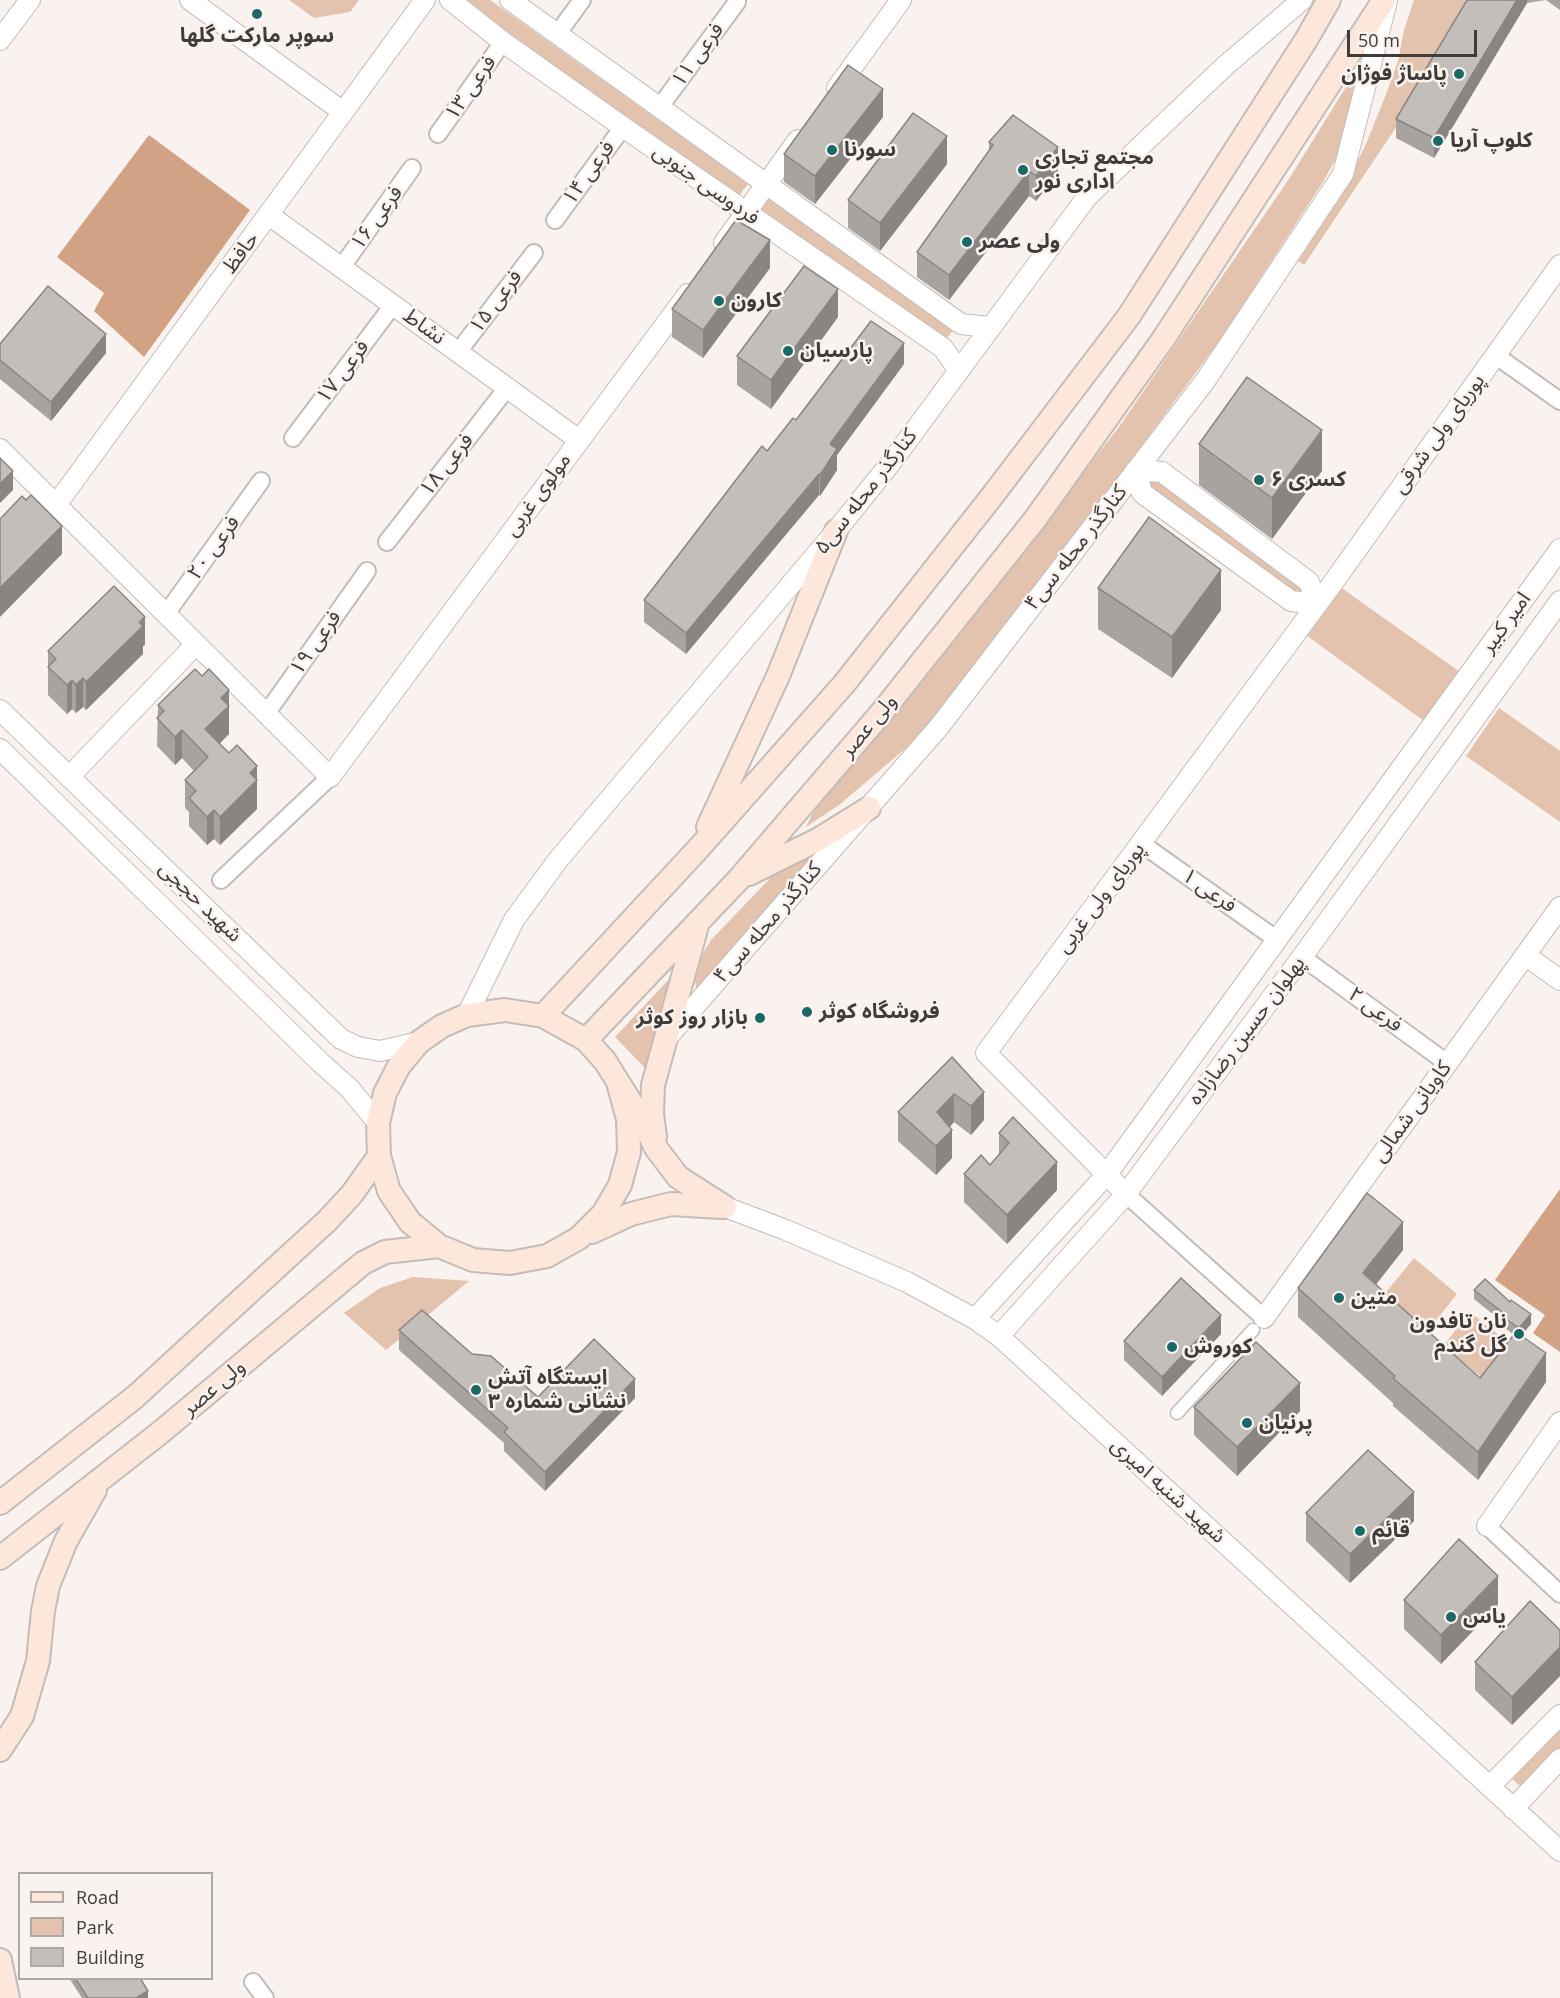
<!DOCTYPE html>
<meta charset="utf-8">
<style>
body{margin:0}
#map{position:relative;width:1560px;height:1998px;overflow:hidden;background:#f9f2ee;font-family:"Open Sans",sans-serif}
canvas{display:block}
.legend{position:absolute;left:18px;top:1872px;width:195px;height:108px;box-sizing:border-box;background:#f9f2ee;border:2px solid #afa9a6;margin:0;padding:8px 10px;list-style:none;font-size:18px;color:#3f3c3b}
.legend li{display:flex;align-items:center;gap:12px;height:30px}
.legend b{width:30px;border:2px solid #afa9a6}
.scale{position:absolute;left:1347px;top:30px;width:130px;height:27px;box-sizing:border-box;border:3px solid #3f3c3b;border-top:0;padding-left:8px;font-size:18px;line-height:21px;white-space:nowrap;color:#3f3c3b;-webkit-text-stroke:4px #f9f2ee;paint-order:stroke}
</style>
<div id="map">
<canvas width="1560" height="1998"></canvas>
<ul class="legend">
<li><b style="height:8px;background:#fce7da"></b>Road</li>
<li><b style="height:16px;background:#e3c2ae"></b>Park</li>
<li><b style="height:16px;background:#c4beba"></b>Building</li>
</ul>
<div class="scale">50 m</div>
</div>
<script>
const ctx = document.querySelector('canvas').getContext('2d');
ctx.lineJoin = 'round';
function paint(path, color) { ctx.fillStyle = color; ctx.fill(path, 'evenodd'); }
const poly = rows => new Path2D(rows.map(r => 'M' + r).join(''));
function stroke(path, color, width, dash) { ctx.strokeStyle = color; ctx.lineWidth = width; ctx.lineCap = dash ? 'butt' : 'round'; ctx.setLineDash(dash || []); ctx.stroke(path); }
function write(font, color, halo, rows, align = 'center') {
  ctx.font = font + ' "Open Sans","Noto Sans Arabic",sans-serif'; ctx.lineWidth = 5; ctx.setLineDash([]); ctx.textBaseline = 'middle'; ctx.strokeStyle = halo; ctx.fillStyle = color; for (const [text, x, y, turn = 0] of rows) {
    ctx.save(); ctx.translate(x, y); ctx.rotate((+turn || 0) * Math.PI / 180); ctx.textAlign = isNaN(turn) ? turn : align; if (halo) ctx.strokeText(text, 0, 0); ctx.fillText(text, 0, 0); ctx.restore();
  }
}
paint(poly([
 [289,0,359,0,350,12,314,18],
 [462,0,490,0,748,184,737,198],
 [1414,0,1469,0,1399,123,1304,265,1298,261,1344,189,1366,144,1385,97,1398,61,1404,30],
 [1369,56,1344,144,1323,182,1220,340,1012,620,919,737,839,805,806,827,813,812,907,699,1119,427,1289,179,1362,61],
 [770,196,956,326,944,342,761,209],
 [1145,475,1161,476,1305,584,1307,596,1296,596,1148,492],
 [1340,587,1460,672,1424,721,1306,635],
 [1499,708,1560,751,1560,822,1466,756],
 [845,828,745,936,696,989,694,968,711,940,778,870],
 [672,976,645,1068,615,1037],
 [1414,1258,1457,1294,1426,1333,1382,1297],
 [413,1277,469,1281,386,1350,344,1313,380,1288],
 [1470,1312,1511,1345,1484,1379,1443,1346],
 [1560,1724,1560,1748,1521,1787,1509,1776]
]), '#e3c2ae');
paint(poly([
 [149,135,250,210,144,357,94,311,104,293,57,257],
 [1560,1189,1560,1352,1533,1333,1545,1315,1495,1280]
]), '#d2a285');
const pedestrian = poly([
 [1177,1413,1253,1330]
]);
const minor = poly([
 [558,33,582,0],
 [659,108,737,2],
 [438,134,503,42],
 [555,220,623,127],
 [341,268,412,168],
 [458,352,534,253],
 [1495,355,1560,401],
 [293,438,393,305],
 [387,542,507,388],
 [166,614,261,481],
 [266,714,367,571],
 [1142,844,1276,939],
 [221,880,330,777],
 [1302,957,1447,1063],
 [1126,1194,1264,1318],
 [1487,1526,1560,1594],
 [253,1982,265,1998]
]);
const tertiary = poly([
 [190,0,343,112],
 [450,0,503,42,623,127,943,348,959,371],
 [510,0,961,324,990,327],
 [0,40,30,0],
 [837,88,901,0],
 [269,215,579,440],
 [724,243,798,140],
 [0,449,330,777,688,294],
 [1136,470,1162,472,1309,582,1317,604,1291,601,1142,493,1136,470],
 [56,505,425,0],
 [0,710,341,1039,358,1047,380,1051,419,1042],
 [0,749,321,1063,349,1088,378,1123],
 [69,777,196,644],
 [1525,955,1560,980],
 [467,1015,514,920,558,860,836,531,893,460,1087,197,1225,66,1302,0],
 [666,1039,939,727,1205,381,1343,174,1387,1],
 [1126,1194,986,1053,1335,580,1560,265],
 [725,1207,786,1230,907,1282,975,1319,999,1336,1560,1851],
 [1264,1318,1560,907],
 [975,1319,1107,1174,1560,549],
 [999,1336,1126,1194,1302,957,1560,601],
 [1487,1526,1560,1422],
 [1490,1786,1560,1715],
 [1513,1809,1560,1759]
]);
const secondary = poly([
 [708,827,778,676,836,531],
 [749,874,819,839,869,808],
 [543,1016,698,849,844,684,993,495,1129,316,1306,40,1329,0],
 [586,1040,739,879,882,712,1036,518,1164,338,1384,0],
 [619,1086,628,1119,629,1152,620,1185,603,1214,579,1238,547,1256,510,1263,473,1260,439,1246,410,1222,389,1191,379,1156,378,1123,385,1093,399,1066,419,1042,442,1026,467,1015,505,1010,543,1016,586,1040,605,1061,643,1122,656,1148,678,1177,725,1207],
 [655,1137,652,1113,653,1085,698,922],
 [592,1232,631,1214,671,1204,721,1207],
 [0,1503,135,1397,327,1221,352,1194,379,1156],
 [0,1558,161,1432,363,1263,385,1252,439,1246],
 [0,1750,22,1716,38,1661,43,1611,48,1586,66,1541,95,1490],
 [0,1960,8,1998]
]);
stroke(pedestrian, '#c3bdb9', 15);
stroke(minor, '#c3bdb9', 20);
stroke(tertiary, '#c3bdb9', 22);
stroke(secondary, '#c3bdb9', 26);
stroke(pedestrian, '#fff', 12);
stroke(minor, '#fff', 16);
stroke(tertiary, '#fff', 20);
stroke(secondary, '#fce7da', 22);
paint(poly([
 [1467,0,1560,0,1560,10,1546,0,1527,3,1434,158,1396,138,1396,119],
 [883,117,815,204,784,182,784,154],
 [989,142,1058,173,1036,201,1029,196,949,300,917,277,917,252,989,151],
 [947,164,880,251,848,228,848,200],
 [770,268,703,358,672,337,672,309],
 [838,317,771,409,737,385,737,356],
 [0,344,106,353,51,421,0,379],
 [904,364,837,455,837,470,820,496,819,495,686,654,644,622,644,600,767,451,796,420],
 [1199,444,1322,471,1272,539,1199,485],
 [1098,588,1221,610,1172,678,1098,629],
 [145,645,143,646,143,654,86,710,83,707,76,713,72,709,67,714,48,695,48,651],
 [202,676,229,690,229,734,219,744,229,753,257,766,257,809,220,845,214,839,207,845,189,826,189,812,185,808,185,780,194,771,182,758,175,765,157,746,158,705],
 [952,1057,984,1120,971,1135,954,1122,950,1127,952,1158,936,1175,898,1141,898,1112],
 [999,1133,1057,1190,1007,1244,964,1202,964,1174,990,1165,999,1155],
 [1403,1250,1376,1284,1480,1378,1514,1335,1500,1324,1500,1320,1474,1299,1474,1290,1531,1324,1521,1336,1546,1382,1478,1480,1393,1406,1393,1403,1298,1317,1298,1288],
 [399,1330,472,1354,538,1397,635,1398,545,1491,504,1451,504,1443,399,1350],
 [1221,1334,1162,1396,1124,1360,1124,1341],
 [1194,1407,1300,1411,1237,1476,1194,1435],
 [1306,1513,1414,1521,1350,1583,1306,1541],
 [1404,1600,1498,1605,1441,1664,1404,1629],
 [1560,1630,1560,1676,1512,1725,1475,1690,1475,1662],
 [69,1978,140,1978,148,1998,82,1998]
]), '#a9a3a0');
paint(poly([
 [1517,0,1527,0,1527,3,1434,158,1434,138],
 [883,89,883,117,815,204,815,176],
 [947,136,947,164,880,251,880,223],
 [1058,147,1058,173,1036,201,1036,176],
 [1029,171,1029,196,949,300,949,275],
 [770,240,770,268,703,358,703,330],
 [838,289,838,317,771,409,771,380],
 [106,334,106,353,51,421,51,402],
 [904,343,904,364,837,455,837,470,820,496,820,475,830,444],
 [1322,430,1322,471,1272,539,1272,498],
 [13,471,13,490,0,503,0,484],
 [819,474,819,495,686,654,686,633],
 [62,526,62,554,0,617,0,588],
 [1221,570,1221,610,1172,678,1172,637],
 [145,617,145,645,143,646,143,654,86,710,86,682],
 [83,678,83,707,76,713,76,685],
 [72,680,72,709,67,714,67,685],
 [229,690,229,734,207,756,205,729,221,698],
 [182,730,182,758,175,765,175,737],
 [257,766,257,809,220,845,220,817,250,773],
 [214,810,214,839,207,845,207,817],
 [984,1092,984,1120,971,1135,971,1106],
 [954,1094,954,1122,937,1140,937,1112],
 [952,1130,952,1158,936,1175,936,1146],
 [1057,1162,1057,1190,1007,1244,1007,1215],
 [1403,1222,1403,1250,1363,1301,1363,1273],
 [1531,1314,1531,1324,1519,1338,1519,1328],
 [1221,1315,1221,1334,1162,1396,1162,1377],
 [1546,1353,1546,1382,1478,1480,1478,1452],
 [635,1379,635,1398,545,1491,545,1472],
 [1300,1383,1300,1411,1237,1476,1237,1447],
 [1414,1492,1414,1521,1350,1583,1350,1554],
 [1498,1576,1498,1605,1441,1664,1441,1635],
 [1560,1647,1560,1676,1512,1725,1512,1697],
 [148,1991,148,1998,136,1998]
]), '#898582');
const building = poly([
 [1467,0,1517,0,1434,138,1396,119,1467,0],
 [848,65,883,89,815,176,784,154,848,65],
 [913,113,947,136,880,223,848,200,913,113],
 [1013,115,1058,147,1036,176,1029,171,949,275,917,252,993,145,989,142,1013,115],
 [736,220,770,240,703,330,672,309,736,220],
 [804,266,838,289,771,380,737,356,804,266],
 [48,286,106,334,51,402,0,360,0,344,48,286],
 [871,321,904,343,830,444,837,449,820,475,819,474,686,633,644,600,762,446,767,451,793,418,796,420,871,321],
 [1247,377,1322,430,1272,498,1199,444,1247,377],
 [0,458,13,471,0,484,0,458],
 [31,495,62,526,0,588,0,519,22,496,26,500,31,495],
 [1149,517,1221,570,1172,637,1098,588,1149,517],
 [114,586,145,617,139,622,143,626,86,682,83,678,76,685,72,680,67,685,48,667,56,659,48,651,114,586],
 [195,669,202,676,209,669,229,690,221,698,229,706,205,729,229,753,237,745,257,766,250,773,257,780,220,817,214,810,207,817,189,798,196,791,185,780,208,757,182,730,175,737,157,718,164,711,158,705,195,669],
 [952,1057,984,1092,971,1106,954,1094,937,1112,952,1130,936,1146,898,1112,952,1057],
 [1013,1117,1057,1162,1007,1215,964,1174,981,1155,990,1165,1009,1143,999,1133,1013,1117],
 [1367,1193,1403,1222,1363,1273,1480,1378,1516,1332,1546,1353,1478,1452,1393,1378,1395,1376,1298,1288,1367,1193],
 [1181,1278,1221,1315,1162,1377,1124,1341,1181,1278],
 [1485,1279,1510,1302,1511,1300,1531,1314,1519,1328,1500,1315,1502,1312,1474,1290,1485,1279],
 [422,1310,472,1354,491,1356,538,1397,594,1339,635,1379,545,1472,504,1432,508,1428,399,1330,422,1310],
 [1256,1342,1300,1383,1237,1447,1194,1407,1256,1342],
 [1368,1450,1414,1492,1350,1554,1306,1513,1368,1450],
 [1459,1539,1498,1576,1441,1635,1404,1600,1459,1539],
 [1530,1601,1560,1630,1560,1647,1512,1697,1475,1662,1530,1601],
 [75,1978,140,1978,148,1991,136,1998,88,1998,75,1978]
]);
paint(building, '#c4beba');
stroke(building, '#898582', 1.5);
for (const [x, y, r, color] of [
 [257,14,6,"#1b6867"],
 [1459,74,6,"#1b6867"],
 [1438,141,6,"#1b6867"],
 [832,150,6,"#1b6867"],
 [1023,170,6,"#1b6867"],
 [967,242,6,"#1b6867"],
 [719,301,6,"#1b6867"],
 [788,351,6,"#1b6867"],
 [1259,480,6,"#1b6867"],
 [807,1012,6,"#1b6867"],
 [760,1018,6,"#1b6867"],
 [1339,1298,6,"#1b6867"],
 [1519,1334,6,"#1b6867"],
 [1172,1347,6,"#1b6867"],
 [476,1390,6,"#1b6867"],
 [1247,1423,6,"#1b6867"],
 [1360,1531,6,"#1b6867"],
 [1451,1617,6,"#1b6867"]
]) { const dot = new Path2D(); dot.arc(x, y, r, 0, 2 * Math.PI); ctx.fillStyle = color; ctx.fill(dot); stroke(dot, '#f9f2ee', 2); }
write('bold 21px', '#3f3c3b', '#f9f2ee', [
 ["سوپر مارکت گلها",257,36,"center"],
 ["پاساژ فوژان",1447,74,"right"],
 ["کلوپ آریا",1450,141],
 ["سورنا",844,150],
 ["مجتمع تجاری",1035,158],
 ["اداری نور",1035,182],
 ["ولی عصر",979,242],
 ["کارون",731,301],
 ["پارسیان",800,351],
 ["کسری ۶",1271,480],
 ["فروشگاه کوثر",819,1012],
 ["بازار روز کوثر",748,1018,"right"],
 ["متین",1351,1298],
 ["نان تافدون",1507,1322,"right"],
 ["گل گندم",1507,1346,"right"],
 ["کوروش",1184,1347],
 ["ایستگاه آتش",488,1378],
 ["نشانی شماره ۳",488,1402],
 ["پرنیان",1259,1423],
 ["قائم",1372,1531],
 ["یاس",1463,1617]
], 'left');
write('21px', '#3f3c3b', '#f9f2ee', [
 ["فرعی ۱۱",698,55,-54],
 ["فرعی ۱۳",471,88,-55],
 ["فرعی ۱۴",589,173,-54],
 ["فردوسی جنوبی",706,185,35],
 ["فرعی ۱۶",377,218,-54],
 ["حافظ",241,253,-54],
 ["فرعی ۱۵",496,302,-53],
 ["نشاط",424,327,36],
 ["فرعی ۱۷",343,372,-53],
 ["پوریای ولی شرقی",1439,434,-54],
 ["فرعی ۱۸",447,465,-52],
 ["کنارگذر محله سی۵",866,492,-52],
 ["مولوی غربی",538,495,-54],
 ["فرعی ۲۰",214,548,-54],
 ["کنارگذر محله سی۴",1076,548,-52],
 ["امیر کبیر",1506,623,-54],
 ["فرعی ۱۹",316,643,-55],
 ["ولی عصر",869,726,-50],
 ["فرعی ۱",1209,891,35],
 ["پوریای ولی غربی",1101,898,-53],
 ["شهید حججی",200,902,44],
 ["کنارگذر محله سی۴",768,923,-49],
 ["فرعی ۲",1375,1010,36],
 ["پهلوان حسین رضازاده",1247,1031,-53],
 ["کاویانی شمالی",1412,1112,-54],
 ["ولی عصر",214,1388,-40],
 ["شهید شنبه امیری",1168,1491,42]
]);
</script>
